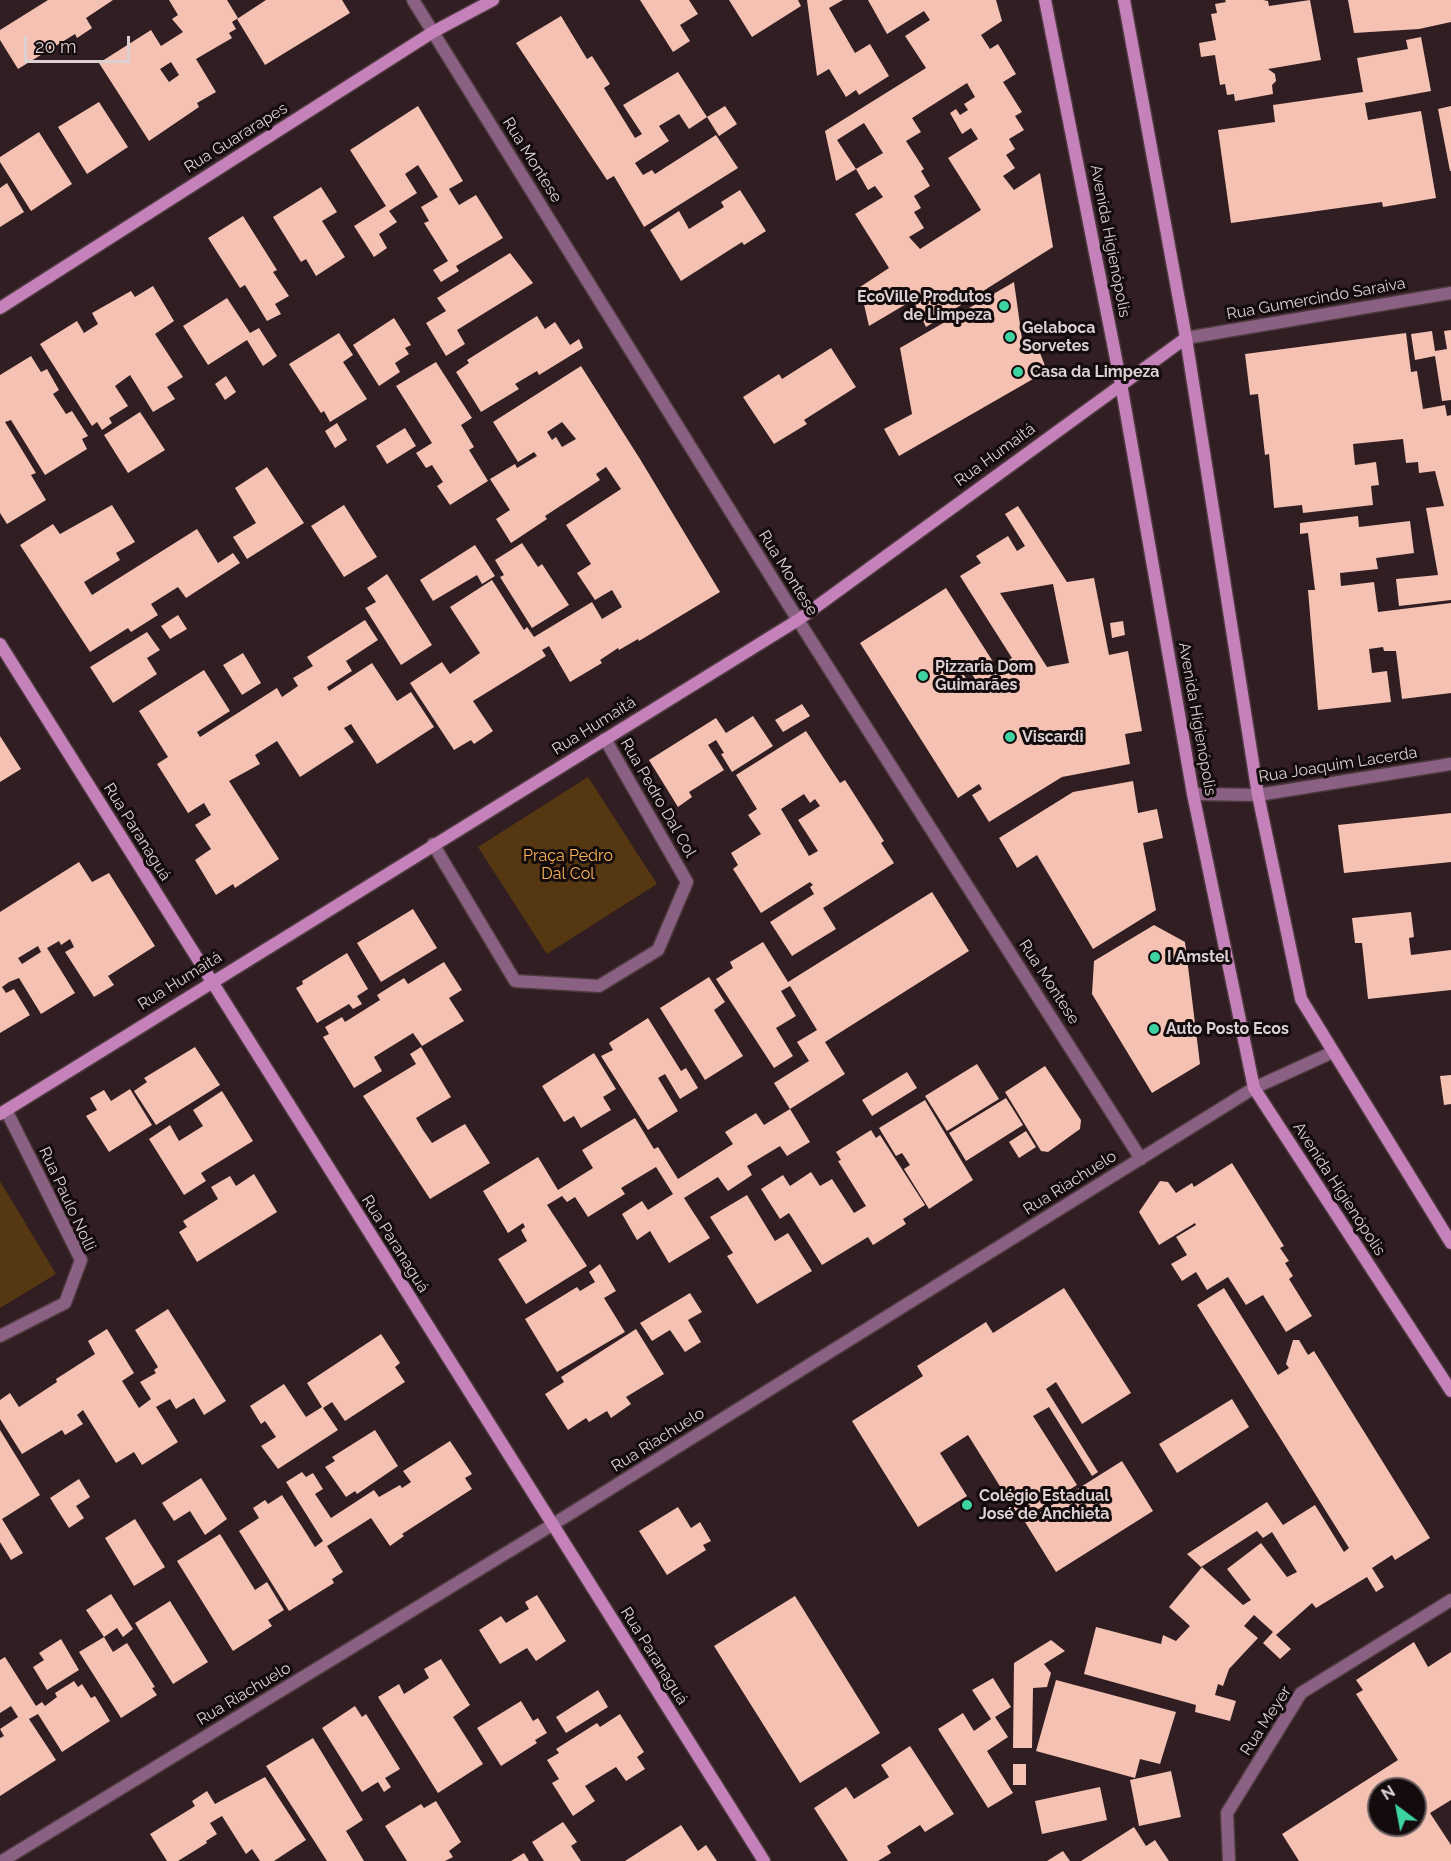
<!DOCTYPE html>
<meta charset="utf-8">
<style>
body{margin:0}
#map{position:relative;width:1451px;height:1861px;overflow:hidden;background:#311e22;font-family:Raleway,sans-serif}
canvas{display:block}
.north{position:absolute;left:1367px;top:1777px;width:60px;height:60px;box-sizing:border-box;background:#130b0c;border:2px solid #645a5c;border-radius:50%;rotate:328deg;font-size:16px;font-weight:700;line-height:24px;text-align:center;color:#ddd0d3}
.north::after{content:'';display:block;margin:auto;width:21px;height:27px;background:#3ed4a2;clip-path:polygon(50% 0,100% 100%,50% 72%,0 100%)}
.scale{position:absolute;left:24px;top:36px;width:106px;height:27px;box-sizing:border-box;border:3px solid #ddd0d3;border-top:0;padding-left:8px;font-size:18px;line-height:21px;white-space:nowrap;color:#ddd0d3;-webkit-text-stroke:4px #130b0c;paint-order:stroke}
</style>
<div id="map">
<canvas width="1451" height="1861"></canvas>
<div class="north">N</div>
<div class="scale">20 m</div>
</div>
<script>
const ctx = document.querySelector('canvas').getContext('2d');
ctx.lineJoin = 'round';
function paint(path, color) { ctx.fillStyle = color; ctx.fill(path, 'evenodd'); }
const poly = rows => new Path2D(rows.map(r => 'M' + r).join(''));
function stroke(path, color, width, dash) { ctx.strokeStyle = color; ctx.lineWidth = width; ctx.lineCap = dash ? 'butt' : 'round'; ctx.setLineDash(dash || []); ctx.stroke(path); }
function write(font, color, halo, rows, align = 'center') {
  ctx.font = font + ' Raleway,sans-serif'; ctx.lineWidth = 6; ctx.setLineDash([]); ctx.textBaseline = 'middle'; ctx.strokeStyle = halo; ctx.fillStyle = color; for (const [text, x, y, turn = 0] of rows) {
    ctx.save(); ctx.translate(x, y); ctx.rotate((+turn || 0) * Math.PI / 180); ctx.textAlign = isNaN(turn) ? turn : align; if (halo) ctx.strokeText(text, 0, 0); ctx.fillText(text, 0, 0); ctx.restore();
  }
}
paint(poly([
 [588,777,657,884,547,954,478,847],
 [0,1181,56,1274,0,1308]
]), '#553811');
paint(poly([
 [48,0,113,0,86,18,92,28,77,38,75,34,18,69,0,40,0,30],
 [169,0,227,0,238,18,232,22,236,29,229,33,232,38,196,59,216,92,197,103,199,107,149,141,99,63,151,30,161,46,183,32,172,19,178,15],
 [171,62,179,75,169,82,160,69],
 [266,0,342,0,350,13,265,65,237,19],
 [640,0,689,0,698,14,680,25,690,41,673,52],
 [729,0,798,0,801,6,752,37],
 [807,0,843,0,829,8,855,53,870,44,889,76,859,95,856,90,846,97,829,69,817,76],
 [868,0,996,0,1002,21,981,35,990,49,998,44,1016,74,1003,82,1022,112,1015,116,1024,130,1009,139,1015,149,1006,155,1015,168,1003,176,1014,190,1040,173,1053,247,926,327,913,300,869,326,860,287,889,268,855,214,883,197,875,186,868,190,856,169,836,181,825,131,926,68,905,36,930,20,924,11,887,34],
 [967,83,975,97,964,104,968,110,960,115,956,109,950,113,962,134,971,128,978,139,948,158,981,210,920,249,909,237,924,228,914,212,921,208,914,196,930,186,921,171,924,169,906,141,921,132,912,118],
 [864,123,883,153,856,169,837,140],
 [1225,0,1263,0,1268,1,1269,6,1310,0,1321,60,1268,69,1275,74,1276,81,1272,85,1273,94,1235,101,1234,94,1227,95,1225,84,1220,85,1215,55,1201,57,1199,43,1216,40,1211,14,1217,13,1215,4,1226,2],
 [1348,0,1451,0,1451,22,1419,29,1354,33],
 [561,16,587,59,592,56,610,84,604,88,635,138,642,134,623,105,678,72,707,117,689,129,679,114,659,126,669,141,635,163,643,175,652,170,655,174,716,135,738,168,644,227,614,176,607,180,516,43],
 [1421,37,1431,91,1365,103,1368,120,1421,111,1436,198,1383,207,1382,202,1231,223,1218,130,1275,122,1273,105,1363,92,1357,58,1408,49,1406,40],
 [99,102,128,147,87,174,58,127],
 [418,106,463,181,449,189,459,205,476,195,503,238,456,266,459,271,441,282,433,270,448,261,424,223,429,221,421,207,438,197,418,165,405,174,417,193,389,211,397,222,379,234,387,248,374,257,354,226,386,206,350,150],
 [725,106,737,124,719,136,707,117],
 [1451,106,1451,171,1450,171,1438,109],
 [39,132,72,184,31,211,0,162,0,157],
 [7,183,24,212,0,227,0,188],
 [321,187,337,212,322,221,345,257,316,276,306,259,301,262,273,217],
 [740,190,766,231,744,245,742,242,681,281,650,230,679,211,689,229,724,207,721,202],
 [243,216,277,270,273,272,289,296,275,304,281,314,267,321,245,285,240,288,208,238],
 [510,253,533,283,457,330,465,344,446,356,426,323,446,311,437,298],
 [1014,282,1023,346,1035,340,1047,371,899,456,884,429,912,414,900,348],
 [153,286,174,321,155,334,183,377,167,387,175,399,153,412,130,375,115,386,128,406,109,418,112,423,102,430,97,422,92,426,40,344,77,321,84,333,98,324,92,313,131,291,135,297],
 [227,298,250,333,259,328,277,356,263,366,247,340,208,365,183,326],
 [537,316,545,329,555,322,570,345,579,339,583,348,539,375,537,371,515,384,519,389,481,412,456,372,469,363,467,360],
 [394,318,411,345,405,348,409,354,395,363,400,372,379,386,353,345],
 [1451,330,1451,400,1442,401,1435,356,1415,360,1411,334,1432,331,1435,351,1447,349,1444,331],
 [339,333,353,355,343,362,367,399,330,422,324,411,321,413,289,364],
 [1406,333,1411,372,1417,371,1423,409,1445,405,1447,416,1451,415,1451,600,1399,606,1396,579,1438,575,1426,508,1444,506,1435,471,1419,473,1418,462,1406,463,1403,439,1353,444,1355,465,1376,462,1379,485,1371,486,1373,505,1303,513,1302,505,1274,508,1269,454,1265,455,1258,394,1250,395,1245,354],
 [831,348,856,387,804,420,807,424,774,444,743,397,779,374,782,379],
 [31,356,41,372,47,369,59,390,53,394,66,414,72,411,88,436,82,439,87,449,45,475,11,420,5,422,36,473,31,475,46,500,7,524,0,513,0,375],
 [436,362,472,418,461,425,474,447,469,450,488,481,450,505,437,486,443,482,432,465,426,468,416,453,432,443,396,386],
 [581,366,640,459,720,592,639,641,638,639,619,650,618,648,600,660,602,663,570,682,549,646,542,650,546,656,473,701,493,731,474,744,471,740,454,750,410,683,442,662,450,674,480,653,450,607,492,580,524,630,527,627,534,637,592,602,602,619,622,607,612,590,595,600,577,573,591,564,566,525,621,489,606,467,596,474,600,480,545,516,547,519,511,543,496,519,510,510,490,479,515,464,517,468,537,456,534,452,518,462,493,422],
 [562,422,576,439,562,447,556,437,552,440,547,432],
 [226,376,236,392,225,400,215,384],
 [140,412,165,450,128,473,104,435],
 [337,423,347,440,335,448,325,431],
 [405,428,416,446,387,464,376,446],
 [267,467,304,523,247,559,233,537,256,523,235,488],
 [112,505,135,542,116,553,120,560,84,582,92,595,197,529,218,563,233,553,240,563,186,598,178,587,151,604,158,615,131,632,128,628,90,652,20,545,53,524,60,534],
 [344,505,377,557,344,577,311,526],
 [1018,506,1067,582,1094,578,1109,655,1128,651,1142,731,1125,734,1130,764,1062,777,989,822,972,795,982,789,979,784,958,798,860,643,946,588,997,668,1012,658,960,576,981,563,976,556,1008,536,1017,551,1025,546,1005,514],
 [1053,584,1069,663,1047,667,1000,593],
 [966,665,979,685,973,689,960,669],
 [1358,516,1359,527,1410,521,1414,553,1376,558,1378,569,1340,573,1341,586,1374,582,1378,612,1451,603,1451,693,1402,699,1396,651,1384,651,1383,647,1369,649,1372,673,1387,671,1391,702,1318,710,1308,590,1315,590,1308,533,1300,534,1300,523],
 [522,543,538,567,542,564,569,605,532,628,500,577,504,575,495,560],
 [475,545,495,576,482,584,477,575,433,601,420,580],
 [387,574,432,645,401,665,365,608,376,602,367,588],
 [178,615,187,629,170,639,161,626],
 [365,620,378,640,346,661,352,671,327,687,329,691,372,663,397,701,411,692,434,727,377,764,351,724,344,728,354,742,300,777,277,741,255,755,260,764,229,781,279,859,235,888,233,884,216,895,195,860,211,849,195,825,211,815,204,803,188,813,157,764,168,757,139,711,204,670,230,711,197,732,200,737,277,688,282,697,298,686,293,678,313,666,307,657],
 [1123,621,1125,635,1112,638,1110,623],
 [147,632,160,650,147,658,157,674,113,703,90,667],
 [243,653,261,683,242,695,223,665],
 [802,704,810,716,783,732,775,720],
 [753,716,773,746,732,772,721,754,724,753,716,740,708,745,724,770,689,792,692,797,678,807,649,760,716,718,726,733],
 [806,731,840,783,845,780,884,841,881,843,894,863,823,908,836,929,792,956,770,922,814,894,810,887,813,885,810,882,761,913,733,869,738,865,731,853,761,834,748,815,757,809,736,775],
 [804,794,810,803,815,799,820,806,798,820,818,851,809,856,781,809],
 [0,736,21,769,0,782],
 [1133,781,1138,813,1157,809,1163,838,1143,843,1156,910,1093,949,1037,855,1017,868,999,838,1073,792],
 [1451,813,1451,862,1344,873,1338,825],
 [79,862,92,882,109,873,155,946,108,976,114,985,94,997,65,952,74,947,70,939,61,945,59,941,47,948,75,993,41,1014,19,978,9,982,2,987,6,993,14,989,30,1015,0,1033,0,912],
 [38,946,41,952,22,964,18,958],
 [932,892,969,951,825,1042,845,1074,790,1109,774,1083,809,1061,797,1042,817,1030,790,986,781,991,796,1016,776,1028,793,1056,774,1068,716,979,733,968,730,962,763,942,788,982],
 [413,909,437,948,381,982,357,943],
 [1411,912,1414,937,1409,938,1411,955,1451,950,1451,990,1368,999,1362,943,1355,943,1352,918],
 [1154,925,1185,942,1200,1064,1152,1093,1092,994,1094,961],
 [347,953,368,989,357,996,362,1004,353,1009,349,1004,317,1023,296,988,303,984,302,981],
 [444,962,462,990,449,998,464,1021,422,1046,413,1033,374,1057,382,1071,354,1088,323,1037,329,1034,325,1027,342,1017,345,1022,380,1000,377,995,404,978,408,984],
 [709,977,725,1002,714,1010,743,1056,705,1080,660,1008],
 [648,1018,681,1071,686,1068,698,1088,680,1099,665,1074,658,1078,678,1111,648,1130,601,1056,613,1050,609,1043],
 [195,1047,220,1085,156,1125,134,1091,147,1082,144,1078],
 [421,1047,451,1097,416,1118,423,1130,432,1143,465,1124,490,1163,430,1199,363,1096,416,1064,410,1054],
 [594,1053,616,1089,603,1097,611,1110,581,1128,574,1116,564,1122,542,1086],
 [977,1064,999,1099,947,1131,925,1096],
 [1045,1066,1081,1120,1080,1129,1048,1152,1041,1151,1005,1092],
 [907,1072,917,1088,872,1116,862,1100],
 [1451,1075,1451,1104,1444,1105,1440,1076],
 [130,1089,152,1125,109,1152,86,1116,97,1110,90,1098,104,1090,111,1101],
 [222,1091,253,1141,201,1173,206,1181,184,1195,149,1139,170,1125,179,1141,203,1126,193,1110],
 [1006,1098,1023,1125,966,1161,949,1133],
 [925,1100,973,1180,929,1209,904,1169,910,1165,902,1153,896,1156,879,1128],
 [790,1109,810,1142,787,1156,780,1146,747,1166,752,1175,728,1191,718,1177,684,1198,710,1238,669,1263,650,1231,637,1240,622,1214,642,1201,648,1210,673,1194,656,1167,621,1188,625,1194,588,1217,575,1197,567,1202,562,1196,547,1205,587,1266,526,1304,498,1259,527,1241,521,1230,525,1227,523,1223,508,1233,483,1191,538,1157,558,1190,593,1168,582,1150,635,1118,654,1149,658,1147,678,1179,733,1144,725,1132,756,1113,764,1125],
 [871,1130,876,1138,880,1135,925,1205,903,1219,906,1224,873,1245,868,1237,822,1265,789,1213,780,1219,761,1189,783,1175,790,1186,811,1172,820,1186,832,1179,854,1213,866,1206,838,1161,841,1160,836,1152],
 [1026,1131,1036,1147,1019,1158,1009,1142],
 [1232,1163,1284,1246,1280,1248,1289,1261,1285,1263,1293,1276,1289,1279,1312,1316,1286,1332,1263,1295,1246,1305,1228,1277,1207,1290,1196,1272,1182,1281,1171,1264,1187,1255,1176,1237,1196,1225,1195,1223,1159,1245,1139,1212,1160,1181,1168,1182,1176,1193,1192,1183,1194,1187],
 [254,1174,277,1212,197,1262,179,1232,187,1227,183,1221,218,1199,211,1187,230,1176,236,1186],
 [747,1195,775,1241,788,1233,812,1271,757,1304,727,1256,733,1253,710,1217],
 [600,1264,616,1291,604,1298,625,1332,557,1372,525,1319,577,1287,580,1291,595,1282,589,1272],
 [1064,1288,1131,1393,1082,1424,1056,1382,1046,1389,1098,1472,1092,1476,1049,1407,1033,1416,1077,1485,1021,1520,968,1435,940,1453,967,1496,918,1527,852,1421,923,1376,917,1366,986,1322,993,1333],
 [1224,1288,1278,1375,1289,1368,1286,1364,1293,1340,1299,1340,1308,1355,1314,1351,1430,1538,1395,1560,1392,1555,1372,1568,1384,1587,1376,1592,1367,1577,1316,1608,1312,1603,1276,1635,1291,1649,1280,1659,1263,1643,1273,1632,1254,1615,1244,1626,1258,1638,1229,1669,1223,1686,1218,1684,1215,1695,1236,1701,1230,1721,1195,1712,1196,1705,1084,1674,1096,1627,1161,1644,1163,1635,1176,1641,1190,1626,1169,1607,1202,1567,1243,1605,1251,1600,1227,1569,1261,1543,1287,1577,1297,1572,1272,1532,1263,1538,1257,1531,1201,1567,1187,1554,1267,1502,1283,1525,1315,1505,1344,1552,1349,1548,1197,1305],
 [690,1293,702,1312,688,1320,701,1342,685,1352,670,1330,652,1341,640,1323],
 [168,1309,226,1401,204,1415,194,1398,176,1409,170,1399,156,1407,178,1442,142,1465,134,1452,116,1463,83,1410,77,1415,83,1424,65,1435,62,1430,22,1454,0,1419,0,1400,10,1393,19,1407,57,1382,56,1379,95,1354,88,1341,107,1329,134,1373,122,1381,139,1408,151,1399,140,1382,156,1373,154,1370,158,1367,135,1330],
 [636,1329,664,1374,626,1397,631,1404,611,1418,607,1411,589,1422,586,1418,568,1430,545,1394,564,1382,561,1377],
 [381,1334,400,1363,395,1367,405,1382,345,1421,332,1402,323,1408,338,1430,278,1469,261,1446,276,1437,265,1421,261,1424,250,1406,284,1384,306,1417,322,1407,307,1383],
 [1232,1399,1249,1427,1177,1473,1159,1444],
 [0,1430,40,1495,2,1519,23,1553,11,1560,0,1542],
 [375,1430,398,1466,357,1494,355,1491,346,1497,325,1467,335,1461,332,1457],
 [450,1441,472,1474,465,1478,472,1489,402,1534,404,1536,390,1546,371,1518,327,1546,343,1572,332,1579,334,1583,289,1611,239,1531,259,1518,253,1508,265,1500,268,1504,282,1495,315,1547,323,1541,286,1482,302,1472,306,1477,313,1473,323,1489,315,1494,331,1518,374,1490,379,1497,400,1485,402,1488,411,1482,403,1471],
 [1122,1461,1153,1511,1056,1572,1025,1522],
 [201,1478,227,1519,205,1535,190,1511,174,1521,162,1503],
 [79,1479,90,1497,76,1506,84,1518,69,1528,50,1498],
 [678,1507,691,1528,700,1522,711,1541,703,1545,706,1550,667,1575,639,1531],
 [135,1519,165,1567,134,1586,105,1538],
 [220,1534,255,1590,267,1582,284,1610,268,1620,272,1626,233,1651,177,1561],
 [111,1594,133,1629,123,1637,117,1628,104,1637,113,1652,127,1643,155,1687,152,1688,157,1695,121,1718,79,1652,104,1637,86,1610],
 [537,1595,566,1641,536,1661,527,1648,500,1664,479,1630,501,1616,506,1623,529,1609,525,1602],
 [795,1596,880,1733,800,1783,714,1646],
 [170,1601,208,1662,173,1684,135,1623],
 [61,1639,79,1670,47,1690,33,1667,44,1660,39,1653],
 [1051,1640,1065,1651,1044,1664,1051,1673,1047,1687,1033,1688,1032,1748,1013,1748,1014,1663],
 [1414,1642,1428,1667,1451,1652,1451,1800,1430,1813,1451,1845,1451,1861,1299,1861,1282,1834,1398,1760,1356,1694,1363,1690,1356,1680],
 [1379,1789,1415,1789,1415,1825,1379,1825],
 [5,1657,36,1706,42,1702,45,1706,57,1697,55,1693,74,1681,78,1687,82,1684,91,1698,95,1696,110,1721,62,1752,38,1714,29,1719,56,1760,0,1796,0,1738,4,1736,0,1729,18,1717,11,1706,0,1713,0,1660],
 [441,1659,470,1705,453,1717,483,1764,438,1793,378,1697,399,1684,404,1694,429,1678,424,1669],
 [993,1678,1011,1707,995,1717,1008,1737,987,1751,1013,1793,988,1808,938,1729,963,1713,974,1731,991,1719,972,1690],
 [1056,1680,1176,1712,1160,1764,1140,1759,1135,1778,1036,1751],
 [598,1690,608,1707,566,1733,556,1717],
 [521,1701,533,1721,538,1718,547,1733,535,1740,537,1743,501,1766,477,1728],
 [355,1706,362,1717,366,1714,400,1769,385,1778,391,1787,384,1792,378,1782,362,1792,322,1728],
 [620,1714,644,1752,637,1757,645,1769,626,1781,616,1767,585,1786,595,1801,573,1816,552,1783,559,1779,547,1760,559,1753,556,1749,597,1723,600,1727],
 [313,1738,363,1820,346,1831,364,1861,327,1861,266,1766],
 [910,1746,954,1814,925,1832,920,1825,887,1846,891,1853,878,1861,848,1861,814,1808,846,1787,854,1799,889,1777,881,1765],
 [1013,1764,1026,1764,1026,1785,1013,1785],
 [1171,1771,1181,1817,1139,1826,1130,1780],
 [265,1777,306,1840,274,1861,260,1861,252,1849,246,1854,222,1816,210,1823,217,1834,206,1841,207,1843,178,1861,167,1861,150,1834,195,1806,192,1801,207,1791,215,1804],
 [1100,1787,1107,1820,1042,1834,1035,1801],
 [436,1801,461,1842,449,1851,453,1857,445,1861,407,1861,385,1826,421,1804,424,1808],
 [563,1822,577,1842,571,1846,581,1861,544,1861,532,1842],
 [681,1825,698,1851,706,1845,717,1861,625,1861],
 [1134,1827,1146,1846,1155,1840,1169,1861,1081,1861],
 [1063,1851,1070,1861,1047,1861],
 [524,1853,529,1861,511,1861]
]), '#f5c1b2');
const street = poly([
 [413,0,798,620,1141,1159],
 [1186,338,1451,293],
 [1193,794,1258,795,1451,764],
 [433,844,515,981,599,986,658,950,687,882,605,739],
 [0,1336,65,1303,81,1260,6,1110],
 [2,1861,552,1525,1254,1088,1333,1052],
 [1229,1861,1227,1813,1301,1693,1451,1600]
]);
const secondary = poly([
 [1045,0,1121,384,1193,794,1254,1088,1451,1391],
 [1124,0,1186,338,1258,795,1301,999,1451,1243],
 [0,308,433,32,493,0],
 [0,644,764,1861],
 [0,1114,798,620,1186,338]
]);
stroke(street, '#4d3a3e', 15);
stroke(secondary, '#4d3a3e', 15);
stroke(street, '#8a6083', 12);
stroke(secondary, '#c581ba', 12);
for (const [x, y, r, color] of [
 [1004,306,6,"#3ed4a2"],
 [1010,337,6,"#3ed4a2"],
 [1018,372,6,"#3ed4a2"],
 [923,676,6,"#3ed4a2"],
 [1010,737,6,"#3ed4a2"],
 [1155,957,6,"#3ed4a2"],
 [1154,1029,6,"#3ed4a2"],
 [967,1505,6,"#3ed4a2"]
]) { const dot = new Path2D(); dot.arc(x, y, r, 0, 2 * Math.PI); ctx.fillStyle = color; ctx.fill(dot); stroke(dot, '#130b0c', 2); }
write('16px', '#ddd0d3', '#130b0c', [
 ["Rua Guararapes",236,138,-32],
 ["Rua Montese",532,160,58],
 ["Avenida Higienópolis",1110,241,79],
 ["Rua Gumercindo Saraiva",1316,299,-10],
 ["Rua Humaitá",995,455,-36],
 ["Rua Montese",788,573,58],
 ["Avenida Higienópolis",1197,719,80],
 ["Rua Humaitá",594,726,-32],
 ["Rua Joaquim Lacerda",1338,765,-9],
 ["Rua Pedro Dal Col",658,798,60],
 ["Rua Paranaguá",137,832,58],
 ["Rua Humaitá",180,981,-32],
 ["Rua Montese",1049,982,57],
 ["Rua Riachuelo",1070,1183,-32],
 ["Avenida Higienópolis",1339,1189,57],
 ["Rua Paulo Nolli",67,1199,65],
 ["Rua Paranaguá",395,1244,58],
 ["Rua Riachuelo",658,1440,-32],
 ["Rua Paranaguá",654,1656,58],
 ["Rua Riachuelo",244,1694,-31],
 ["Rua Meyer",1266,1721,-57]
]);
write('bold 16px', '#ddd0d3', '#130b0c', [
 ["EcoVille Produtos",992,297,"right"],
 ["de Limpeza",992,315,"right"],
 ["Gelaboca",1022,328],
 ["Sorvetes",1022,346],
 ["Casa da Limpeza",1030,372],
 ["Pizzaria Dom",935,667],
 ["Guimarães",935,685],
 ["Viscardi",1022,737],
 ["I Amstel",1167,957],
 ["Auto Posto Ecos",1166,1029],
 ["Colégio Estadual",979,1496],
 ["José de Anchieta",979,1514]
], 'left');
write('16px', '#fcb45a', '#130b0c', [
 ["Praça Pedro",568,856],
 ["Dal Col",568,874]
]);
</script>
